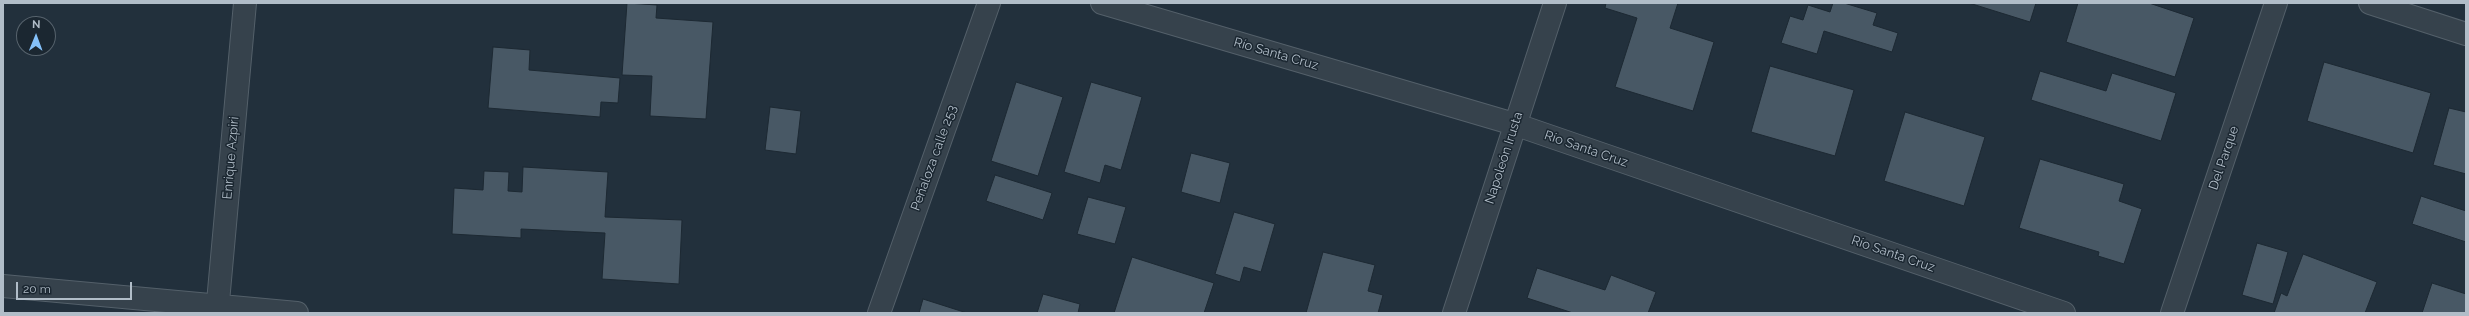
<!DOCTYPE html>
<meta charset="utf-8">
<style>
body{margin:0}
#map{position:relative;width:2469px;height:316px;overflow:hidden;background:#22303c;font-family:Raleway,sans-serif}
canvas{display:block}
.frame{position:absolute;inset:0;border:4px solid #b1bdc8;pointer-events:none}
.north{position:absolute;left:16px;top:16px;width:40px;height:40px;box-sizing:border-box;background:#1b2731;border:1px solid #57636d;border-radius:50%;rotate:1deg;font-size:11px;font-weight:700;line-height:16px;text-align:center;color:#b1bdc8}
.north::after{content:'';display:block;margin:auto;width:14px;height:18px;background:#84c1fa;clip-path:polygon(50% 0,100% 100%,50% 72%,0 100%)}
.scale{position:absolute;left:16px;top:282px;width:116px;height:18px;box-sizing:border-box;border:2px solid #b1bdc8;border-top:0;padding-left:5px;font-size:12px;line-height:14px;white-space:nowrap;color:#b1bdc8;-webkit-text-stroke:3px #1b2731;paint-order:stroke}
</style>
<div id="map">
<canvas width="2469" height="316"></canvas>
<div class="frame"></div>
<div class="north">N</div>
<div class="scale">20 m</div>
</div>
<script>
const ctx = document.querySelector('canvas').getContext('2d');
ctx.lineJoin = 'round';
function paint(path, color) { ctx.fillStyle = color; ctx.fill(path, 'evenodd'); }
const poly = rows => new Path2D(rows.map(r => 'M' + r).join(''));
function stroke(path, color, width, dash) { ctx.strokeStyle = color; ctx.lineWidth = width; ctx.lineCap = dash ? 'butt' : 'round'; ctx.setLineDash(dash || []); ctx.stroke(path); }
function write(font, color, halo, rows, align = 'center') {
  ctx.font = font + ' Raleway,sans-serif'; ctx.lineWidth = 3; ctx.setLineDash([]); ctx.textBaseline = 'middle'; ctx.strokeStyle = halo; ctx.fillStyle = color; for (const [text, x, y, turn = 0] of rows) {
    ctx.save(); ctx.translate(x, y); ctx.rotate((+turn || 0) * Math.PI / 180); ctx.textAlign = isNaN(turn) ? turn : align; if (halo) ctx.strokeText(text, 0, 0); ctx.fillText(text, 0, 0); ctx.restore();
  }
}
const building = poly([
 [627,3,657,5,656,18,713,22,706,119,650,116,652,76,622,75,627,3],
 [1606,3,1678,3,1670,28,1714,42,1693,111,1615,87,1637,18,1605,8,1606,3],
 [1833,3,1844,3,1877,13,1873,25,1898,33,1892,52,1824,31,1817,54,1781,43,1790,16,1803,20,1808,5,1830,12,1833,3],
 [1969,3,2036,3,2030,22,1969,3],
 [2078,3,2149,3,2194,18,2175,77,2066,42,2078,3],
 [493,47,530,50,529,70,620,78,618,103,601,102,600,117,488,108,493,47],
 [2324,62,2431,93,2413,153,2307,121,2324,62],
 [1770,66,1854,90,1835,156,1751,132,1770,66],
 [2040,71,2106,91,2112,73,2176,93,2161,141,2031,100,2040,71],
 [1016,82,1063,97,1038,176,991,161,1016,82],
 [1091,82,1142,97,1121,170,1105,165,1100,183,1064,172,1091,82],
 [770,107,801,111,796,154,765,150,770,107],
 [2449,108,2466,112,2466,174,2433,165,2449,108],
 [1905,112,1985,137,1964,206,1884,181,1905,112],
 [1191,153,1230,163,1220,203,1181,192,1191,153],
 [2040,159,2124,184,2119,201,2142,209,2124,264,2098,256,2099,252,2019,228,2040,159],
 [523,167,608,172,605,217,682,220,679,284,602,279,605,233,521,229,521,238,452,234,454,188,483,190,484,171,509,172,508,191,522,192,523,167],
 [995,175,1052,193,1043,220,986,201,995,175],
 [2421,196,2466,211,2466,242,2412,224,2421,196],
 [1088,197,1126,207,1115,244,1077,234,1088,197],
 [1234,212,1275,224,1261,272,1244,267,1240,282,1215,274,1234,212],
 [2257,243,2288,252,2273,304,2242,295,2257,243],
 [1323,252,1375,265,1368,291,1383,295,1378,313,1306,313,1323,252],
 [2303,254,2377,282,2365,313,2274,313,2281,293,2287,296,2303,254],
 [1132,257,1214,283,1204,313,1114,313,1132,257],
 [1537,268,1605,290,1611,275,1656,292,1648,313,1573,313,1527,298,1537,268],
 [2432,283,2466,294,2466,313,2422,313,2432,283],
 [1043,294,1080,304,1078,313,1037,313,1043,294],
 [923,299,967,313,919,313,923,299]
]);
paint(building, '#485865');
stroke(building, '#1d2933', 1);
const minor = poly([
 [1102,3,1514,124,2064,313],
 [2370,3,2466,34],
 [3,286,297,313],
 [217,313,245,3],
 [879,313,989,3],
 [1454,313,1555,3],
 [2172,313,2276,3]
]);
stroke(minor, '#54606a', 24);
stroke(minor, '#36424c', 22);
write('13px', '#b1bdc8', '#1b2731', [
 ["Río Santa Cruz",1276,54,16],
 ["Río Santa Cruz",1586,149,19],
 ["Enrique Azpiri",231,158,-85],
 ["Peñaloza calle 253",934,158,-70],
 ["Napoleón Irusta",1504,158,-72],
 ["Del Parque",2224,158,-71],
 ["Río Santa Cruz",1893,254,19]
]);
</script>
